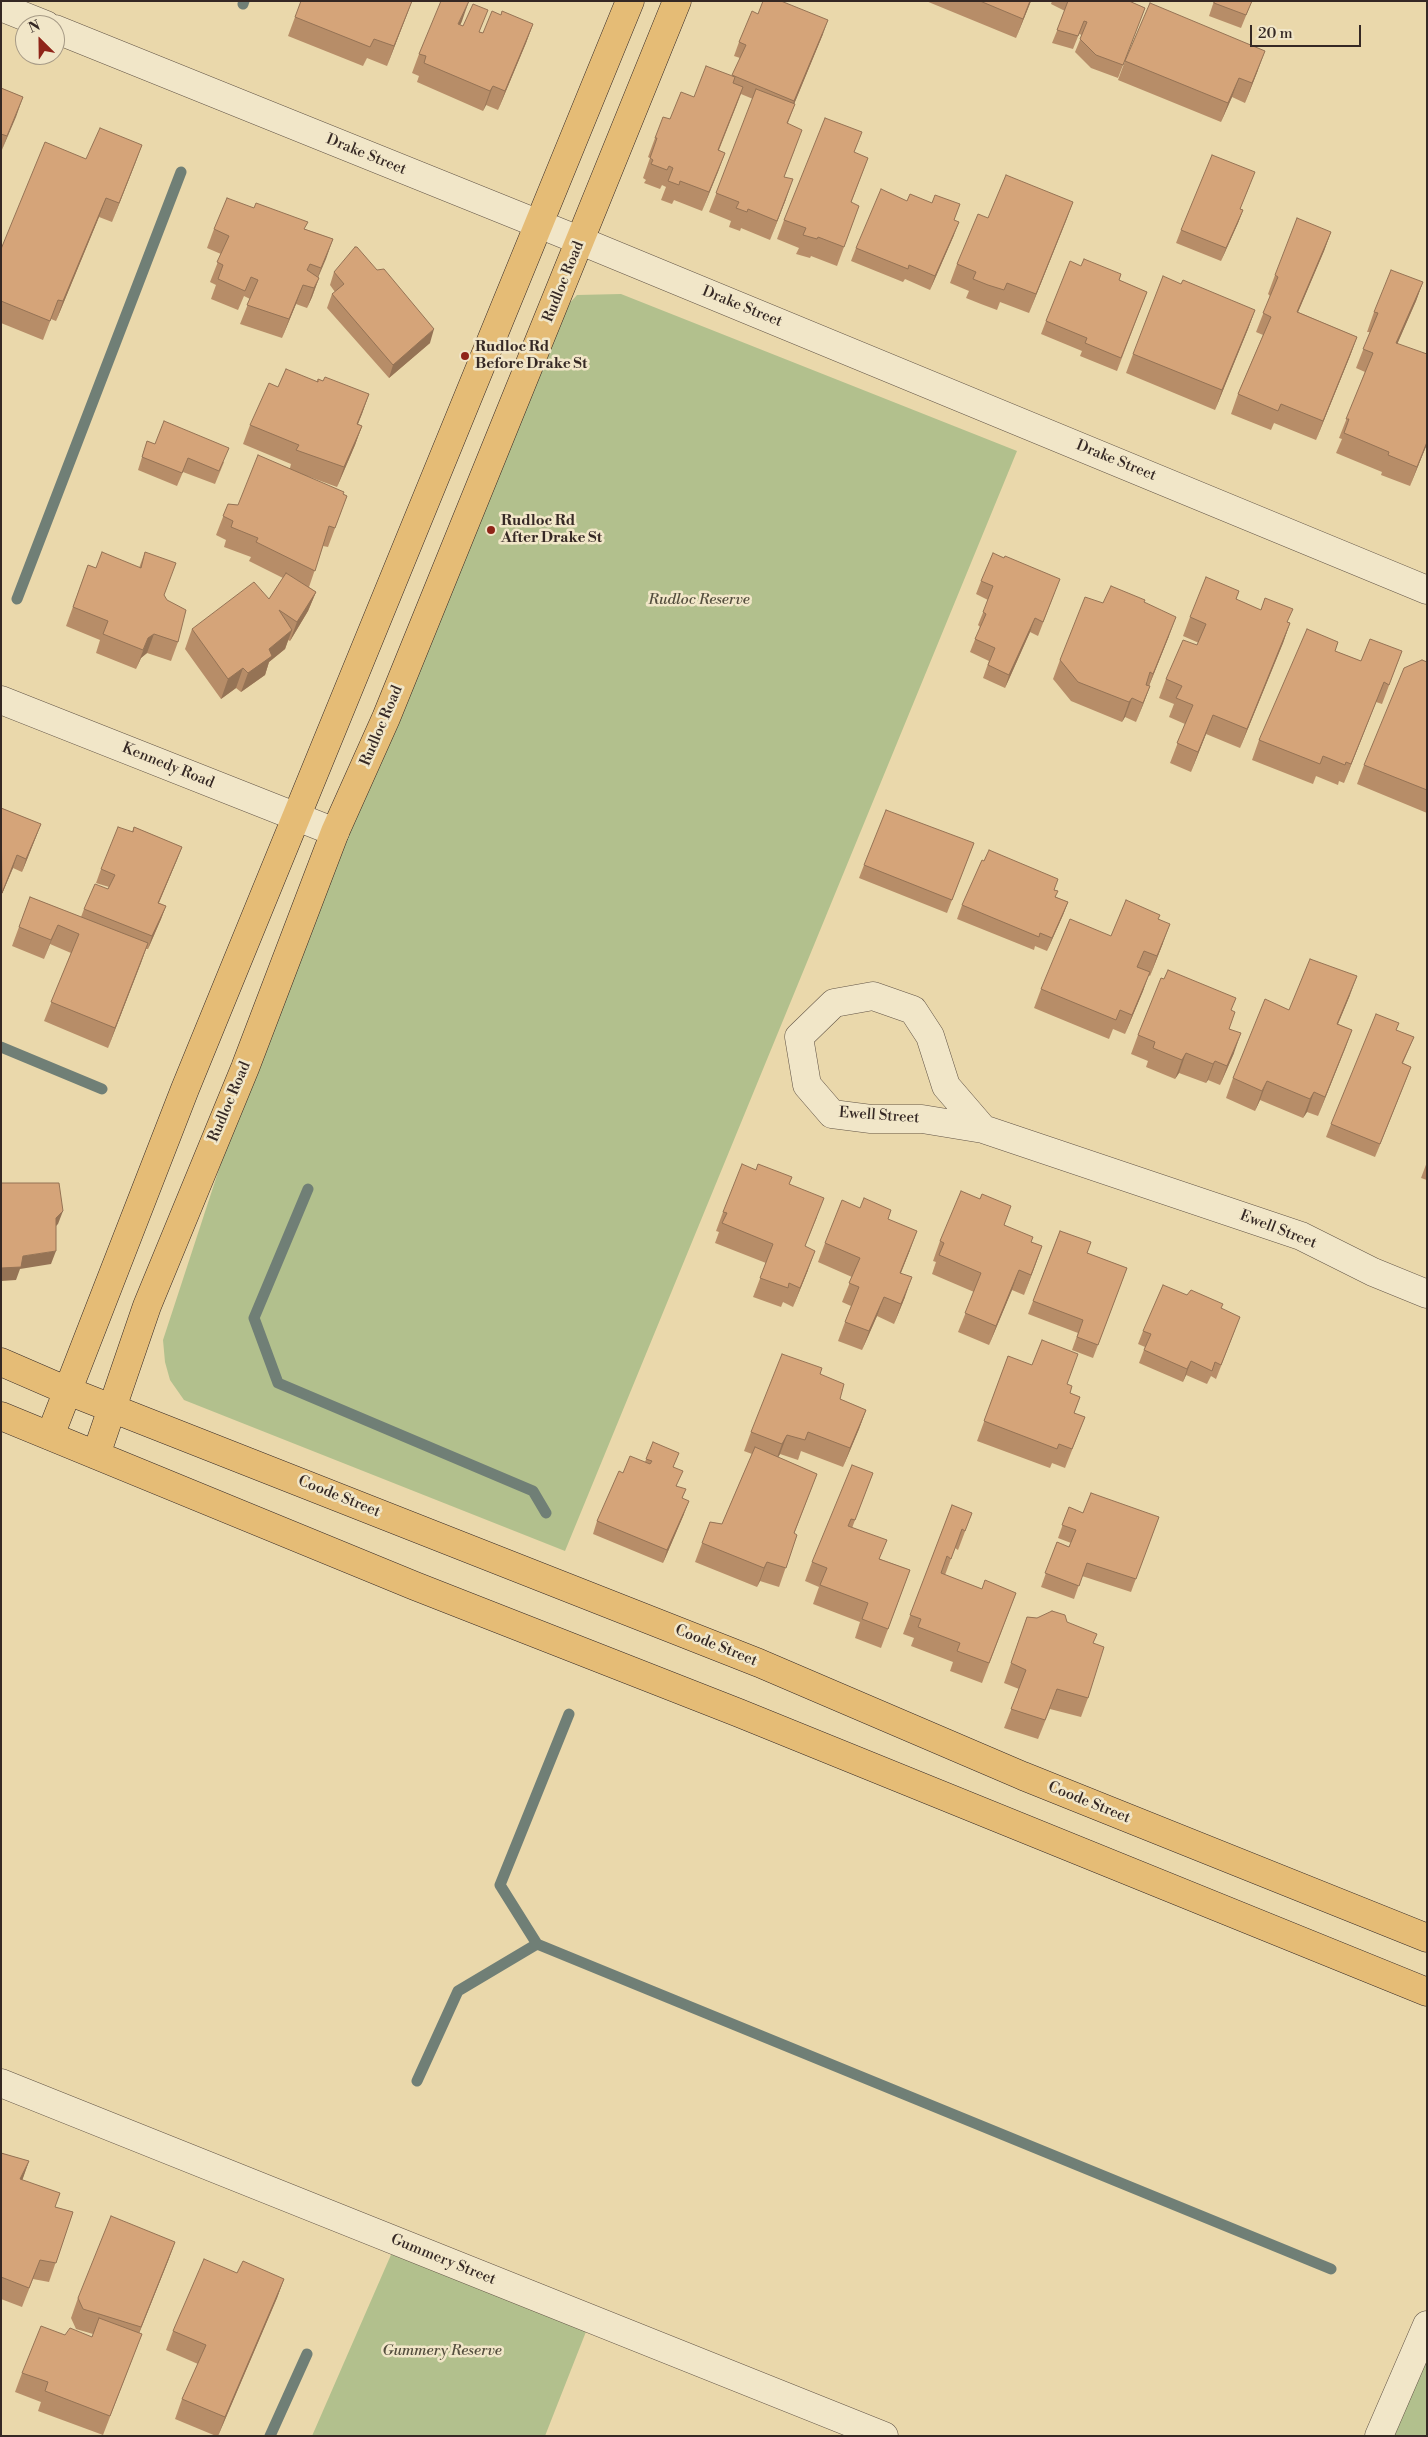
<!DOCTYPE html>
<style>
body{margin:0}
#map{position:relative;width:1428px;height:2437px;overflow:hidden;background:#ead8ab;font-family:"Libre Bodoni",serif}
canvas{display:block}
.frame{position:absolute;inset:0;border:2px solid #352824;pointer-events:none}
.north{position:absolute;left:15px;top:15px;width:50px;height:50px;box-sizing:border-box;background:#f1e6c8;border:1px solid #a69a86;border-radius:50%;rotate:337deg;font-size:14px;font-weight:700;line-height:20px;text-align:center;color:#352824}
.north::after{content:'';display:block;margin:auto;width:18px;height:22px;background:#8f2418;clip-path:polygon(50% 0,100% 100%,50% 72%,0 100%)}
.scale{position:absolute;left:1250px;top:25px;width:111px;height:22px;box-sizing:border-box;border:2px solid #352824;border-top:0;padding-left:6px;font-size:15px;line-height:18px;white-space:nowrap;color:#352824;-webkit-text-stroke:4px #f1e6c8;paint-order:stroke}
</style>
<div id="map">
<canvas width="1428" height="2437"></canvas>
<div class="frame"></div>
<div class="north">N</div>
<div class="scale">20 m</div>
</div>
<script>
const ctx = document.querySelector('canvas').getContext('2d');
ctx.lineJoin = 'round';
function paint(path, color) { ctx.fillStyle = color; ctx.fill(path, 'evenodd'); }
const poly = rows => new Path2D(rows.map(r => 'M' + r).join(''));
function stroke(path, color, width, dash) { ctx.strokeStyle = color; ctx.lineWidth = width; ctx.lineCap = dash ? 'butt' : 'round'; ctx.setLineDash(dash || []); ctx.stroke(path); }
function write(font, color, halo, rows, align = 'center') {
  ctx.font = font + ' "Libre Bodoni",serif'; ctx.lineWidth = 5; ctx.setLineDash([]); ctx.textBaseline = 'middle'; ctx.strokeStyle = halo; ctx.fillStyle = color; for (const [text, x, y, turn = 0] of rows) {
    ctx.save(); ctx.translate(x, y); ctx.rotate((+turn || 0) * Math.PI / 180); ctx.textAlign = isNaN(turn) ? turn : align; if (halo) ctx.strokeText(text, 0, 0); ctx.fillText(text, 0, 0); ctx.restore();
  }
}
paint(poly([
 [621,294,1017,451,565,1551,184,1400,170,1380,165,1362,163,1340,243,1096,558,316,577,295],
 [397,2241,591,2319,545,2436,312,2436],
 [1427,2325,1427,2436,1379,2436]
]), '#b2c08d');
stroke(poly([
 [243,4,244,1],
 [17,599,181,172],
 [1,1047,102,1089],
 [308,1189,254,1318,278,1383,533,1491,546,1513],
 [569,1714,500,1885,537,1944,1331,2269],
 [417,2081,458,1991,537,1944],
 [270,2436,307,2354]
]), '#707f76', 11);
const minor = poly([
 [1,7,46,25],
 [55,29,581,241,1427,590],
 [1,700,335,832],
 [983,1129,946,1086,930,1036,913,1010,873,996,834,1003,799,1037,807,1085,832,1114,871,1119,922,1119,983,1129,1301,1236,1373,1272,1427,1294],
 [1,2083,884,2436],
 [1379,2436,1427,2325]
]);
const major = poly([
 [1,1362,68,1391,759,1663,1023,1776,1427,1938],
 [1,1416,415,1586,739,1713,1427,1992],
 [50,1436,185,1089,630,1],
 [96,1455,147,1306,245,1068,335,832,386,718,677,1]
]);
stroke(minor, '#625446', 29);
stroke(major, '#352824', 29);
stroke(minor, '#f1e6c8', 28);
stroke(major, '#e5bc76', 28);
paint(poly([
 [412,1,387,66,367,58,363,66,288,36,295,17],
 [926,1,1031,1,1016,38],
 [1052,1,1129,1,1145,8,1118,78,1091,68,1075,52,1082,35,1079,34,1073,49,1052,43,1065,11,1051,4],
 [1214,1,1252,1,1241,28,1209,16],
 [758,14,823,34,794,104,795,104,788,123,795,149,784,177,786,199,770,240,741,228,740,231,729,227,731,221,709,212,753,99,741,94,719,150,725,153,702,211,674,200,672,204,661,200,666,187,662,185,660,189,644,183,646,180,643,178,650,158,648,157,655,138,670,119,694,97,732,76,740,58,734,56,739,42],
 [501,15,533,24,526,43,498,110,486,105,483,111,417,82,419,76,412,73,419,54,462,21,460,25,483,33],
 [1125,61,1258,70,1245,103,1232,97,1221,122,1118,80],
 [1,88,23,97,1,152],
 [142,145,112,222,99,217,56,321,51,319,43,340,1,323,1,249,86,159],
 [854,153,868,158,851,203,859,206,837,266,811,256,810,258,796,254,799,248,777,239,784,220],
 [1250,185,1240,209,1243,210,1238,223,1221,261,1176,243,1181,230],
 [907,201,954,220,954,235,930,290,905,279,903,282,851,261,856,248],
 [1073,202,1029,313,1000,302,997,310,981,304,966,298,969,291,950,283,957,264,988,218],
 [214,229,305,229,333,239,318,277,319,278,312,297,307,308,296,304,282,338,240,324,250,299,244,296,238,310,211,299,216,285,210,282,221,254,207,248],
 [1331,232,1324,251,1298,312,1357,337,1350,356,1316,440,1274,423,1271,430,1231,414,1238,394,1263,335,1256,332,1270,296,1268,294,1275,275],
 [334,272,430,343,389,378,327,308,332,294,335,292,330,285],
 [1119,280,1147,292,1117,371,1080,356,1082,351,1041,334,1046,321],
 [1423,282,1416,301,1397,344,1427,444,1410,486,1381,475,1382,472,1336,453,1342,439,1339,438,1365,372,1356,368,1370,332,1367,332,1374,312],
 [1255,310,1248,329,1215,410,1126,373,1133,354],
 [318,379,323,381,369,394,358,424,362,426,355,445,337,487,307,476,347,496,328,547,323,546,309,587,316,592,308,611,290,641,288,640,285,649,269,662,265,675,241,692,236,688,221,699,185,649,192,629,269,599,283,578,249,561,251,557,224,547,226,540,216,535,228,504,238,505,290,468,291,464,243,444,250,425,278,387,317,381],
 [147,441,155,444,224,462,215,484,183,472,177,486,138,470],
 [145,552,164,595,178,642,171,661,147,653,141,658,136,669,96,653,100,640,66,626,88,565,96,568,139,568],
 [981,581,1055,592,1038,636,1030,632,1005,688,983,678,989,661,970,652,980,627,978,625,988,600,976,594],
 [1239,591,1236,599,1290,623,1283,643,1240,748,1206,734,1191,772,1170,763,1185,724,1169,717,1174,704,1159,698,1166,679,1197,645,1199,643,1183,636,1190,617],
 [1144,602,1169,636,1149,686,1150,686,1136,722,1125,717,1122,722,1071,701,1053,679,1060,660,1103,603],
 [1335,651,1361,661,1402,651,1382,704,1376,702,1344,783,1339,781,1338,785,1316,776,1313,784,1252,760,1259,740],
 [1427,662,1427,813,1357,784,1364,765],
 [1,808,41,824,22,872,13,868,1,896],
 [134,827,182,847,159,903,166,906,161,919,148,949,146,949,108,1048,44,1021,71,953,50,944,44,959,12,946,30,897,81,917,84,909,108,889,109,887,96,883,101,869,132,832],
 [974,843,947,913,859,878,864,865],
 [1055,890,1056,897,1068,902,1063,915,1047,951,1035,946,1034,950,957,919,962,905],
 [1159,919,1163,943,1150,976,1148,975,1143,991,1125,1034,1113,1029,1109,1039,1034,1008,1041,989,1111,936],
 [1350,995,1338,1024,1352,1030,1318,1116,1307,1112,1303,1118,1260,1100,1255,1111,1226,1098,1233,1078,1289,1010],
 [1232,1010,1229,1029,1234,1053,1220,1085,1208,1080,1206,1083,1179,1073,1175,1079,1146,1067,1148,1061,1131,1054,1138,1035],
 [1396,1030,1414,1037,1403,1063,1411,1067,1375,1157,1326,1137,1331,1124],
 [1427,1162,1427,1180,1421,1178],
 [756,1170,792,1177,789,1184,817,1217,805,1246,808,1270,793,1307,783,1302,781,1307,753,1297,766,1263,715,1243,719,1232,716,1231,723,1212],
 [980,1199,1004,1225,1031,1242,1042,1246,1024,1295,1012,1290,989,1345,958,1332,974,1292,932,1274,936,1262,933,1261,940,1241],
 [888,1219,910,1250,901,1273,905,1297,894,1324,877,1316,862,1350,838,1341,851,1306,842,1302,852,1277,818,1262,825,1243],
 [1060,1231,1087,1253,1127,1268,1093,1358,1072,1350,1078,1333,1028,1314],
 [1187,1295,1221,1308,1235,1330,1216,1379,1211,1376,1207,1384,1186,1375,1183,1382,1139,1363,1145,1347,1138,1344,1143,1331],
 [1008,1356,1067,1384,1070,1393,1080,1397,1074,1413,1085,1417,1065,1468,1052,1463,1050,1468,977,1441],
 [820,1374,840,1399,866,1410,859,1429,843,1467,801,1451,798,1460,780,1454,778,1457,817,1474,794,1534,797,1535,779,1587,760,1581,757,1587,695,1562,710,1522,722,1524,752,1454,744,1451,751,1432],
 [653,1442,674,1467,677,1486,683,1498,684,1514,663,1563,593,1534,597,1521,645,1462],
 [873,1473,852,1528,880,1559,910,1570,881,1648,855,1638,860,1622,813,1604,819,1587,805,1581,812,1562],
 [952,1505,972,1513,958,1550,955,1548,945,1575,982,1589,1016,1593,982,1683,950,1671,953,1662,911,1646,914,1638,903,1634],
 [1069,1507,1083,1513,1159,1517,1131,1592,1082,1576,1074,1599,1041,1587,1057,1542,1069,1547,1071,1543,1058,1538],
 [1027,1617,1067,1622,1088,1698,1081,1717,1050,1709,1038,1739,1004,1728,1019,1689,1004,1683],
 [1,2153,29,2161,22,2180,55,2207,73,2212,49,2282,33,2279,22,2307,1,2299],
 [175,2242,168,2261,139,2333,142,2334,103,2435,38,2411,41,2402,15,2392,22,2373,65,2335,92,2337,93,2334,76,2329,71,2318,78,2298],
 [237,2273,284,2279,277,2298,218,2436,216,2436,175,2419,182,2399,198,2364,166,2350,173,2331]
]), '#b78d68');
paint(poly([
 [412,1,406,17,387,66,394,46],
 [469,1,462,21,451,44,458,24],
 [1030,1,1031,1,1016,38,1023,19],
 [828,20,823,34,790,114,794,101],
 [533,24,526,43,498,110,505,91],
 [1265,51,1258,70,1245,103,1252,83],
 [1239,78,1232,97,1221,122,1228,103],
 [493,86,486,105,483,111,490,91],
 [743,87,736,106,711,169,718,150],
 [23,97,16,117,1,152,7,136],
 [142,145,135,164,112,222,119,203],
 [725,153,718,172,702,211,709,192],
 [793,179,786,199,770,240,777,221],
 [106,198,99,217,56,321,63,301],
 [1073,202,1066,221,1029,313,1036,294],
 [1243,210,1238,223,1221,261,1226,248],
 [959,222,954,235,930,290,935,276],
 [1331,232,1324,251,1290,331,1297,312],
 [333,239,326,259,314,287,321,268],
 [319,278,312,297,307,308,314,288],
 [1423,282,1416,301,1389,363,1396,343],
 [303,285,296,304,282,338,289,319],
 [1255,310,1248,329,1215,410,1222,390],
 [434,329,430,343,389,378,393,365],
 [1357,337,1350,356,1316,440,1323,421],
 [369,394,362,414,350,443,357,424],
 [362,426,355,445,337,487,344,467],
 [1427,442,1427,444,1410,486,1417,467],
 [316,592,308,611,290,641,297,622],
 [1176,617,1169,636,1146,693,1153,674],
 [1035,618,1030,632,1005,688,1009,675],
 [1290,623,1283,643,1240,748,1247,729],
 [292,630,285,649,269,662,265,675,241,692,248,673,269,649],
 [154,634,147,653,141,658,136,669,148,638],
 [243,668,236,688,221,699,228,679],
 [1384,682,1376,702,1344,783,1351,764],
 [1150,686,1143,705,1136,722,1143,703],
 [1132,698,1125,717,1122,722,1129,702],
 [1213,715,1206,734,1191,772,1198,752],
 [41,824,36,837,22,872,26,859],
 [182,847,177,860,153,916,158,903],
 [17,855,13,868,1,896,1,894],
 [1068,902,1063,915,1047,951,1052,938],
 [166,906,161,919,148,949,152,936],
 [1170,924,1163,943,1150,976,1157,956],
 [58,925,50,944,44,959,51,940],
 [148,943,141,963,108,1048,115,1028],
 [1150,972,1143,991,1125,1034,1132,1015],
 [1357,976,1350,995,1330,1043,1337,1024],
 [1352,1030,1345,1049,1318,1116,1325,1097],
 [1241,1033,1234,1053,1220,1085,1227,1066],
 [1186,1053,1179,1073,1175,1079,1182,1060],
 [1215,1061,1208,1080,1206,1083,1213,1064],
 [1411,1067,1406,1080,1375,1157,1380,1144],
 [1267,1081,1260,1100,1255,1111,1262,1091],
 [1314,1092,1307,1112,1303,1118,1310,1099],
 [63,1211,58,1224,51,1231,56,1218],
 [917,1231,910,1250,893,1292,900,1273],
 [1042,1246,1035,1266,1024,1295,1031,1275],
 [56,1251,51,1264,20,1269,16,1280,1,1281,1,1268,23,1256],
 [815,1251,808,1270,793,1307,800,1288],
 [1019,1270,1012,1290,989,1345,996,1326],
 [912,1277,905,1297,894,1324,901,1304],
 [884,1297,877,1316,862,1350,869,1331],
 [1191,1361,1186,1375,1183,1382,1187,1369],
 [866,1410,859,1429,843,1467,850,1448],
 [787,1435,780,1454,775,1463,782,1444],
 [689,1501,684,1514,663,1563,667,1550],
 [767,1562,760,1581,757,1587,764,1568],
 [29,2161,22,2181,20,2179],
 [175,2242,168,2261,134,2346,141,2327],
 [284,2279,277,2298,218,2436,225,2417]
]), '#957355');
const building = poly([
 [301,1,412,1,394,46,374,39,370,47,295,17,301,1],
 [441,1,469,1,458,24,463,26,473,4,488,10,479,32,483,33,492,11,501,15,502,11,533,24,505,91,493,86,490,91,424,63,426,56,419,54,441,1],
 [763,1,781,1,828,20,794,101,732,75,746,45,739,42,752,11,758,14,763,1],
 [980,1,1030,1,1023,19,980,1],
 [1068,1,1129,1,1145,8,1123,65,1096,55,1080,39,1087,22,1084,21,1078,36,1057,30,1068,1],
 [1214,1,1252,1,1246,15,1214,3,1214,1],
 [1150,3,1265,51,1252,83,1239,78,1228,103,1125,61,1150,3],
 [706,66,735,77,733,83,743,87,718,150,725,153,709,192,680,181,679,185,668,181,673,168,669,166,667,170,651,164,653,160,650,158,657,138,655,138,663,117,670,119,681,92,694,97,706,66],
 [1,88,23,97,7,136,1,134,1,88],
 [756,89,795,104,787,123,802,130,784,177,793,179,777,221,748,209,747,212,736,208,739,202,716,193,756,89],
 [825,118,862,132,854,152,868,158,851,202,859,206,844,247,818,237,817,239,803,235,806,228,784,220,825,118],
 [100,128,142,145,119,203,106,198,63,301,58,300,50,321,1,301,1,249,45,142,86,159,100,128],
 [1212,155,1255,172,1240,209,1243,210,1226,248,1181,230,1212,155],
 [1006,175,1073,202,1036,294,1007,283,1004,290,988,285,973,279,976,272,957,264,978,214,988,218,1006,175],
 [881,189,907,201,910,194,932,203,935,195,960,204,954,220,959,222,935,276,909,265,908,269,856,248,881,189],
 [227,198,254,208,256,203,308,222,304,229,333,239,321,268,310,264,307,270,319,278,314,288,303,285,289,319,247,305,258,280,251,277,245,291,218,279,223,265,217,262,229,236,214,229,227,198],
 [1297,218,1331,232,1297,312,1357,337,1323,421,1281,404,1278,411,1238,394,1271,317,1263,313,1278,277,1275,275,1297,218],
 [355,247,357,247,377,270,384,269,434,329,393,365,332,294,344,284,334,272,355,247],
 [1084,259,1121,274,1119,280,1147,292,1121,358,1085,343,1087,338,1046,321,1070,261,1081,266,1084,259],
 [1391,270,1423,282,1396,343,1427,354,1427,442,1417,467,1388,455,1389,452,1344,433,1349,419,1346,419,1373,353,1363,349,1378,313,1374,312,1391,270],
 [1163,276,1181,284,1183,280,1255,310,1222,390,1133,354,1163,276],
 [286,369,318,382,318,379,323,381,325,377,369,394,357,424,362,426,344,467,296,450,299,445,250,425,269,383,278,387,286,369],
 [164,421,229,448,219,471,188,458,182,473,142,457,147,441,155,444,164,421],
 [258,455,344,492,343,494,347,496,335,528,329,526,315,571,256,542,258,538,231,527,233,521,223,516,228,504,238,505,258,455],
 [102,552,141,568,145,552,176,563,164,595,167,600,186,610,178,642,154,634,148,638,143,650,103,634,108,621,73,607,88,565,96,568,102,552],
 [993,553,1004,558,1005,556,1060,579,1043,622,1035,618,1009,675,988,665,995,648,975,639,986,614,983,612,993,586,981,581,993,553],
 [286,573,316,592,297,622,279,610,292,630,269,649,272,656,248,673,243,668,228,679,192,629,254,582,269,599,286,573],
 [1206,577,1239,591,1236,599,1261,610,1265,598,1293,609,1287,622,1290,623,1247,729,1213,715,1198,752,1177,743,1193,705,1176,698,1182,686,1166,679,1183,640,1197,645,1206,624,1190,617,1206,577],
 [1111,586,1145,600,1144,602,1176,617,1153,674,1150,672,1146,685,1150,686,1143,703,1132,698,1129,702,1078,682,1060,660,1085,597,1103,603,1111,586],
 [1307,629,1338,642,1335,651,1361,661,1370,639,1402,651,1389,685,1384,682,1351,764,1346,762,1345,765,1323,756,1320,764,1259,740,1307,629],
 [1422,660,1427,662,1427,790,1364,765,1404,668,1422,660],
 [1,808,41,824,26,859,17,855,2,893,1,808],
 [886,810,974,843,952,900,864,865,886,810],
 [118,827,133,832,134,827,182,847,158,903,166,906,152,936,84,909,95,884,108,889,115,875,101,869,118,827],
 [989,850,1058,879,1054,890,1058,891,1055,897,1068,902,1052,938,1040,933,1039,937,962,905,982,860,984,861,989,850],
 [30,897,148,943,115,1028,51,1002,79,934,58,925,51,940,19,927,30,897],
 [1126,900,1160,915,1158,919,1170,924,1157,956,1144,951,1137,967,1150,972,1132,1015,1120,1010,1116,1020,1041,989,1070,919,1111,936,1126,900],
 [1310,959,1357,976,1337,1024,1352,1030,1325,1097,1314,1092,1310,1099,1267,1081,1262,1091,1233,1078,1265,999,1289,1010,1310,959],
 [1168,970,1236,998,1231,1010,1235,1012,1229,1029,1241,1033,1227,1066,1215,1061,1213,1064,1186,1053,1182,1060,1153,1048,1155,1042,1138,1035,1161,978,1164,979,1168,970],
 [1376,1014,1399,1023,1396,1030,1414,1037,1402,1063,1411,1067,1380,1144,1331,1124,1376,1014],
 [742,1164,756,1170,758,1164,792,1177,789,1184,824,1198,805,1246,815,1251,800,1288,789,1283,788,1288,760,1278,773,1244,722,1223,727,1213,723,1212,742,1164],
 [1,1183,59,1183,63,1211,56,1218,56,1251,23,1256,21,1267,1,1268,1,1183],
 [961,1191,980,1199,982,1194,1011,1206,1004,1225,1033,1237,1031,1242,1042,1246,1031,1275,1019,1270,996,1326,965,1313,981,1273,939,1255,944,1243,940,1241,961,1191],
 [864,1198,891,1210,888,1219,917,1231,900,1273,912,1277,901,1304,884,1297,869,1331,845,1322,859,1287,849,1283,860,1258,825,1243,842,1200,860,1208,864,1198],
 [1060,1231,1091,1242,1087,1253,1127,1268,1098,1345,1077,1337,1083,1320,1033,1301,1060,1231],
 [1163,1285,1187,1295,1191,1290,1223,1304,1221,1308,1240,1317,1221,1365,1215,1362,1212,1371,1191,1361,1187,1369,1144,1350,1151,1334,1143,1331,1163,1285],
 [1042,1340,1078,1354,1067,1384,1072,1386,1070,1393,1080,1397,1074,1413,1085,1417,1072,1449,1059,1444,1057,1449,984,1421,1008,1356,1032,1365,1042,1340],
 [782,1354,822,1368,820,1374,844,1384,840,1399,866,1410,850,1448,808,1432,805,1440,787,1435,782,1444,751,1432,782,1354],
 [653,1442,679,1453,673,1467,683,1471,676,1486,686,1489,682,1498,689,1501,667,1550,597,1521,619,1471,623,1473,630,1456,650,1464,652,1461,646,1459,653,1442],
 [755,1447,817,1474,794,1533,797,1535,786,1568,767,1562,764,1568,702,1543,710,1522,722,1524,755,1447],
 [852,1465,873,1473,855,1520,851,1519,848,1526,887,1540,879,1559,910,1570,888,1629,862,1619,868,1603,820,1585,827,1568,812,1562,852,1465],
 [1091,1493,1159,1517,1136,1579,1087,1563,1079,1586,1045,1573,1057,1542,1069,1547,1076,1530,1062,1525,1069,1507,1083,1513,1091,1493],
 [952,1505,972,1513,965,1531,962,1529,951,1559,947,1556,941,1573,982,1589,985,1580,1016,1593,989,1663,957,1651,960,1643,918,1627,921,1619,910,1615,952,1505],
 [1052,1611,1065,1615,1067,1622,1097,1634,1093,1643,1104,1647,1088,1698,1057,1689,1045,1720,1011,1709,1026,1670,1011,1663,1027,1617,1037,1618,1052,1611],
 [1,2153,29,2161,20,2179,60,2193,55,2207,73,2212,56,2263,40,2260,29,2288,1,2277,1,2153],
 [111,2216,175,2242,141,2327,83,2309,78,2298,111,2216],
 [204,2259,237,2273,243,2261,284,2279,225,2417,182,2399,206,2345,173,2331,204,2259],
 [99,2318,142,2334,110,2416,45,2391,48,2382,22,2373,41,2326,65,2335,70,2328,92,2337,99,2318]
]);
paint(building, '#d5a479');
stroke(building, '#957355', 1);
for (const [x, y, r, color] of [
 [465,356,5,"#8f2418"],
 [491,530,5,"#8f2418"]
]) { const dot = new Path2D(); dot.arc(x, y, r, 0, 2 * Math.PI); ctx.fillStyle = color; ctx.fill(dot); stroke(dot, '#f1e6c8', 2); }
write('15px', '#352824', '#f1e6c8', [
 ["Drake Street",366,155,22],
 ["Rudloc Road",564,282,-68],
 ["Drake Street",742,307,22],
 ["Drake Street",1116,461,22],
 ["Rudloc Road",382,726,-67],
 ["Kennedy Road",168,766,22],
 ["Rudloc Road",230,1102,-67],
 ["Ewell Street",879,1116,4],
 ["Ewell Street",1278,1230,21],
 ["Coode Street",339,1497,22],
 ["Coode Street",716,1646,22],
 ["Coode Street",1089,1803,22],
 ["Gummery Street",443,2260,22]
]);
write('bold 15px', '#352824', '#f1e6c8', [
 ["Rudloc Rd",475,347],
 ["Before Drake St",475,364],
 ["Rudloc Rd",501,521],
 ["After Drake St",501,538]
], 'left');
write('italic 15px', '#544e3e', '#f1e6c8', [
 ["Rudloc Reserve",699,600],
 ["Gummery Reserve",442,2351]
]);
</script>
